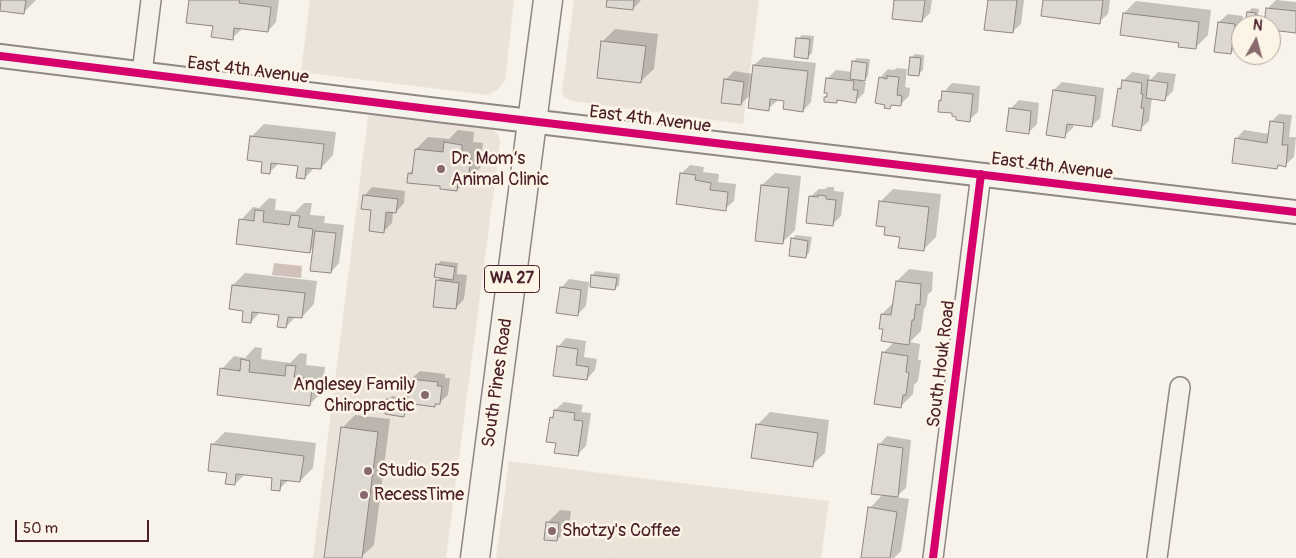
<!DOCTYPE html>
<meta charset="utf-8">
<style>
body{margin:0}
#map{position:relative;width:1296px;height:558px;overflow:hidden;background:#f7f3ea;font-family:Pangolin,sans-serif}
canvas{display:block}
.north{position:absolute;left:1231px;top:15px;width:50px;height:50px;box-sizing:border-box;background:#fcf5e5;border:1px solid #b59f9b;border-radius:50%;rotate:7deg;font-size:14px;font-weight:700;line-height:20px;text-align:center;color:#4a1f2b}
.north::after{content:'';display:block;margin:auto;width:18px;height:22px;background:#87696e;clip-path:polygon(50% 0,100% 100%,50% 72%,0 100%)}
.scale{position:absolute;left:15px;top:520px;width:134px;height:22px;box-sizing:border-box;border:2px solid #4a1f2b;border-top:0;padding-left:6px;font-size:15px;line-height:18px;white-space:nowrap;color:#4a1f2b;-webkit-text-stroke:4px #fcf5e5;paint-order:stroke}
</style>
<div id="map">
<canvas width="1296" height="558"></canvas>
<div class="north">N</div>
<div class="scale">50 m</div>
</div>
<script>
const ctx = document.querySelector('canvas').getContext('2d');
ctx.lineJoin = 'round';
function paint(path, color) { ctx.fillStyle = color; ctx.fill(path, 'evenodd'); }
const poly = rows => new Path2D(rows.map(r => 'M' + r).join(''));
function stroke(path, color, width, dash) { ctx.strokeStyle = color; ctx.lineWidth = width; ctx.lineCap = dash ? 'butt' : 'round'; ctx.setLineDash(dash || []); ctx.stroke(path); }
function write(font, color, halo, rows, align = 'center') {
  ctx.font = font + ' Pangolin,sans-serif'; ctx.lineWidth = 5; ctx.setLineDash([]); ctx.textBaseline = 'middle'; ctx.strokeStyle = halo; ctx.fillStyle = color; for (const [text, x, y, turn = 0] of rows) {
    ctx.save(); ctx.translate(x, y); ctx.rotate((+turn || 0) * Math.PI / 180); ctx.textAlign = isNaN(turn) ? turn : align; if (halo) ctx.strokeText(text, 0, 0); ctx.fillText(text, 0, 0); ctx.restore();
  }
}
paint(poly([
 [574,0,759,0,743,124,572,101,564,97,562,91],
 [372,114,489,127,498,134,500,142,446,558,313,558,368,116],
 [509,461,623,476,611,558,496,558]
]), '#ebe3d9');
paint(poly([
 [310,0,514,0,505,80,498,89,488,95,301,72],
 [623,476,829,501,821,558,611,558]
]), '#ebe2d8');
paint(poly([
 [274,263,302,266,301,278,272,275]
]), '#d0c1ba');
paint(poly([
 [2,0,36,0,24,12],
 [190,0,279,0,276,22,268,31,241,28,241,30,232,38,214,25],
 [608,0,641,0,633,9],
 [896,0,932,0,930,13,922,21],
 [989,0,1024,0,1021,24,1012,32],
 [1045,0,1110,0,1108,14,1099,22],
 [1276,0,1296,2,1296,32,1271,29,1271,30,1271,25,1265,25,1268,8],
 [1136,1,1211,10,1208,35,1195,48,1180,42,1124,13],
 [1252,8,1259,9,1257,23,1256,25,1246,25,1248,12],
 [1228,14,1243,16,1239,44,1231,53,1219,22],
 [615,29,658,34,654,69,641,81,603,41],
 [802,35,814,36,812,53,808,57,798,39],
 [915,54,924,55,923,70,919,74,911,58],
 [763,57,816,63,811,102,803,111,785,99,777,98,777,101,768,109,751,94,741,104,725,80,734,71,753,74,754,65],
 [857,58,870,59,868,76,863,82,866,82,864,93,856,101,839,99,836,102,825,97,828,94,827,79,836,70,852,72,853,62],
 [897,68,907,69,905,87,910,88,909,96,900,105,893,104,890,107,886,103,880,78,888,69,894,70],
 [1132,72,1150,75,1149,81,1158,72,1176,74,1173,91,1165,99,1152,98,1149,121,1140,129,1119,89,1123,85,1123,81],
 [1062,82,1104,88,1100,118,1092,126,1074,123,1073,128,1064,136,1054,90],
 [952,83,980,86,978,112,969,120,954,112,940,101,943,98,944,92],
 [1019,100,1039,103,1037,124,1028,133,1010,109],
 [1279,114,1292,115,1289,137,1296,137,1294,157,1285,165,1280,164,1277,168,1236,139,1244,130,1269,134,1271,122],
 [264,124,336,132,333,155,321,168,315,167,305,178,299,165,279,163,269,173,252,136],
 [458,130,474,132,473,142,483,143,480,168,467,181,457,190,409,174,413,169,416,149,428,137,449,139],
 [690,165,704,167,703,172,719,174,718,182,736,184,734,201,725,209,682,173],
 [775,173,801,176,795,230,782,243,762,185],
 [372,187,405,191,404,203,396,212,393,212,392,223,384,231,364,196],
 [828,187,834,187,834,191,844,192,841,216,833,224,810,197,819,189,825,189],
 [893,189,941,194,936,237,923,250,886,226,880,202],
 [269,198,276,199,275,210,295,212,304,203,312,203,310,215,325,216,324,223,344,225,339,263,331,272,314,247,309,252,241,220,253,207,259,208],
 [796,235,812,237,809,253,805,257,792,239],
 [441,261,458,263,457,274,467,275,464,299,456,308,437,281,441,277,437,265],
 [909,269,933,272,932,291,928,294,926,306,924,309,921,331,910,342,920,344,918,360,921,360,918,381,914,385,913,394,900,407,883,353,894,342,884,328,882,314,894,302,897,281],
 [596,271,620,274,619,285,615,289,592,275],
 [245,273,317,281,314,304,302,317,296,316,286,327,280,314,260,312,251,322,233,285],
 [569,279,589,282,586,306,577,315,561,288],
 [566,338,586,341,584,357,597,359,595,370,587,379,558,347],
 [255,347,262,348,261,359,290,363,300,353,307,354,306,365,325,367,322,392,309,405,222,369,234,356,245,358],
 [420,371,445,374,445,378,450,378,448,395,439,403,437,403,434,406,409,402,408,411,404,415,388,400,392,396,409,398,411,379],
 [564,402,583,405,581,412,591,413,586,446,578,454,557,442,551,418,555,414,555,410],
 [770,412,829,420,825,453,812,465,757,425],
 [355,415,390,419,374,545,360,558,325,558,342,428],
 [225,432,316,443,313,468,300,481,290,479,279,489,273,477,245,474,235,484,212,445],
 [887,436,911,440,906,488,896,497,909,499,901,551,894,558,862,558,870,508,883,494,879,445],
 [560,510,571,511,569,527,557,540,548,522]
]), '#0003');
const building = poly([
 [1,0,26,0,24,14,0,11,1,0],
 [189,0,240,0,239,3,271,7,268,32,234,28,233,40,211,37,213,26,186,23,189,0],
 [607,0,634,0,633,10,606,7,607,0],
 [894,0,925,0,922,22,892,19,894,0],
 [988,0,1017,0,1013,33,984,30,988,0],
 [1043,0,1103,0,1100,24,1041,16,1043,0],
 [1266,8,1296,11,1296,33,1271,30,1271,25,1264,25,1266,8],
 [1247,12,1256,13,1254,25,1245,25,1247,12],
 [1123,13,1199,22,1196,49,1178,47,1179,43,1120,35,1123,13],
 [1218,22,1235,24,1231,54,1214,52,1218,22],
 [796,38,810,39,808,59,794,57,796,38],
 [601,41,646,46,641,83,597,78,601,41],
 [910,57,921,58,919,76,908,75,910,57],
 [852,61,867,63,865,81,850,79,852,61],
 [753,65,808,71,803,112,783,109,784,101,770,99,769,111,748,108,753,65],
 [887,76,899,77,897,95,902,96,901,106,891,105,890,109,884,108,885,105,875,103,879,77,887,79,887,76],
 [826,78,854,81,853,90,858,90,856,103,837,100,837,103,824,102,824,97,827,97,827,93,824,93,826,78],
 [724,79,744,82,741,105,721,103,724,79],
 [1122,80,1142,83,1141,94,1143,94,1141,108,1144,108,1141,131,1112,126,1118,88,1121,89,1122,80],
 [1148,80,1168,83,1165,101,1146,98,1148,80],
 [1053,90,1096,96,1092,127,1067,124,1065,138,1046,135,1053,90],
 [942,91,973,94,970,122,956,120,956,117,952,116,952,113,938,112,939,100,941,101,942,91],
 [1009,108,1031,111,1029,134,1006,131,1009,108],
 [1270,121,1284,123,1282,145,1288,145,1286,167,1278,165,1277,169,1232,163,1235,138,1267,143,1270,121],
 [250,136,324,144,321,169,306,168,305,179,296,178,298,166,271,163,270,174,261,173,262,162,247,160,250,136],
 [444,142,462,145,462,154,471,155,468,182,458,181,457,191,440,189,440,186,407,183,408,173,412,174,415,149,443,152,444,142],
 [680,173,696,175,695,180,711,183,710,190,728,192,726,211,676,204,680,173],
 [761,185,789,188,783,244,755,241,761,185],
 [363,195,398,199,396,213,386,212,384,233,369,231,371,210,361,209,363,195],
 [818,195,826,196,826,199,836,200,833,226,806,223,809,196,818,197,818,195],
 [879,201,929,207,924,251,898,248,900,237,884,235,885,227,876,226,879,201],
 [255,210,264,211,263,222,289,225,291,215,300,216,298,227,313,229,310,253,236,244,239,219,254,221,255,210],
 [315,231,336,233,331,273,310,271,315,231],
 [791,238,808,241,806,258,789,256,791,238],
 [436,264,455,267,453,280,434,277,436,264],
 [591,275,617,278,615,290,590,287,591,275],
 [436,280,459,283,456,309,433,307,436,280],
 [896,281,921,284,920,305,916,304,914,320,912,320,909,345,881,341,883,329,879,329,881,314,891,315,896,281],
 [232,285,305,293,302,318,288,317,286,328,277,327,279,315,252,312,251,323,242,322,243,311,229,309,232,285],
 [560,287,581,290,578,316,556,313,560,287],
 [557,346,578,349,576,365,589,367,587,380,553,376,557,346],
 [882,352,908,356,906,372,909,373,906,395,903,395,901,408,874,404,882,352],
 [241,359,250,361,249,372,285,376,286,365,296,366,294,377,313,379,310,406,217,395,220,368,240,371,241,359],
 [410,379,438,382,437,386,442,386,440,404,435,404,435,407,407,403,410,379],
 [387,399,406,402,404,417,385,414,387,399],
 [554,410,575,413,574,420,583,421,578,456,554,453,556,443,546,442,550,417,553,418,554,410],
 [756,424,818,433,813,467,751,458,756,424],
 [341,427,378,432,362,558,324,558,341,427],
 [211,444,304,456,300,482,281,480,280,491,271,490,272,478,236,474,235,485,225,484,227,473,208,471,211,444],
 [878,444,903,448,898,497,871,494,878,444],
 [868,507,897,512,890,558,861,558,868,507],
 [546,522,559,523,557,541,544,540,546,522]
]);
paint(building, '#ddd8d2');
stroke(building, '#908684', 1);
const minor = poly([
 [142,73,151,0],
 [933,558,981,174],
 [1157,558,1180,387]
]);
const tertiary = poly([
 [0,56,429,109,1296,212]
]);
const primary = poly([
 [475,558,548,0]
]);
stroke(minor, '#908684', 22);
stroke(tertiary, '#908684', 26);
stroke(primary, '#908684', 31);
stroke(minor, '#f5f2ec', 19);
stroke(tertiary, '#f5f2ec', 22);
stroke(primary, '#f5f2ec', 28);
stroke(poly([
 [0,56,429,109,1296,212],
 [933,558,981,174]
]), '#d6006c', 8);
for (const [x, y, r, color] of [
 [441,169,5,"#87696e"],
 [425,395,5,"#87696e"],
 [368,471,5,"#87696e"],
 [364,495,5,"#87696e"],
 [552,531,5,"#87696e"]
]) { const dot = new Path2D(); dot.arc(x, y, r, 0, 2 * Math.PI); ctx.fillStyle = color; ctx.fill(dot); stroke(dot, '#fcf5e5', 2); }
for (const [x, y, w] of [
 [512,279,55]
]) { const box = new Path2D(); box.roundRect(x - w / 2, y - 13.5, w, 27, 4); ctx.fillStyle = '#fcf5e5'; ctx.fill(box); stroke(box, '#4a1f2b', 1); }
write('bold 16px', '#4a1f2b', null, [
 ["WA 27",512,279]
]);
write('18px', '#4a1f2b', '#fcf5e5', [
 ["East 4th Avenue",248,71,7],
 ["East 4th Avenue",650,120,7],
 ["East 4th Avenue",1052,167,7],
 ["South Houk Road",942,364,-83],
 ["South Pines Road",498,383,-82]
]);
write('18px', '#4a1f2b', '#fcf5e5', [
 ["Dr. Mom’s",451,159],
 ["Animal Clinic",451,180],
 ["Anglesey Family",415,385,"right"],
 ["Chiropractic",415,406,"right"],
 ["Studio 525",378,471],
 ["RecessTime",374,495],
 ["Shotzy's Coffee",562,531]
], 'left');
</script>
